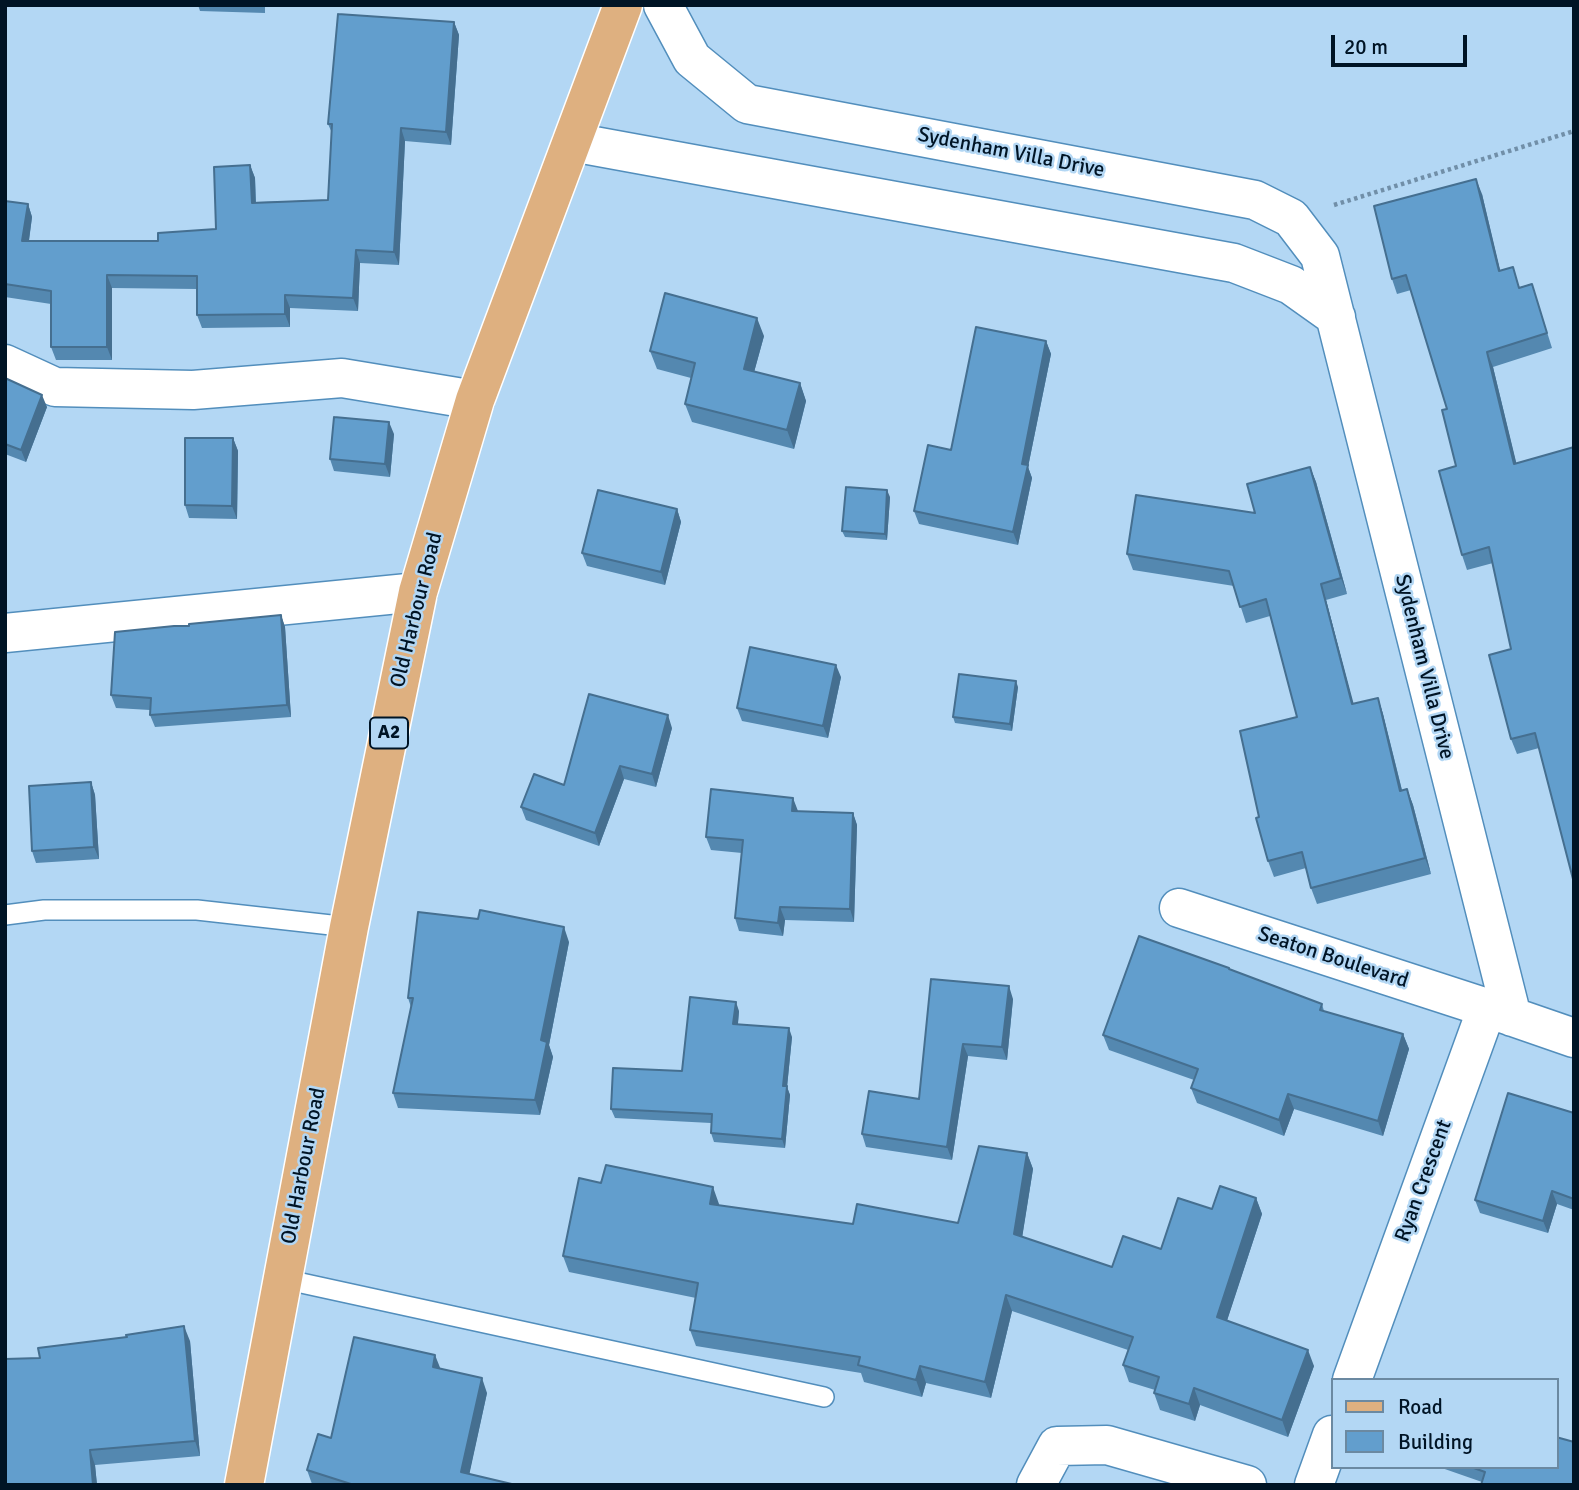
<!DOCTYPE html>
<style>
body{margin:0}
#map{position:relative;width:1579px;height:1490px;overflow:hidden;background:#b3d7f4;font-family:Signika,sans-serif}
canvas{display:block}
.frame{position:absolute;inset:0;border:7px solid #001425;pointer-events:none}
.legend{position:absolute;left:1331px;top:1378px;width:228px;height:91px;box-sizing:border-box;background:#b3d7f4;border:2px solid #6b89a1;margin:0;padding:9px 12px;list-style:none;font-size:21px;color:#001425}
.legend li{display:flex;align-items:center;gap:14px;height:35px}
.legend b{width:35px;border:2px solid #6b89a1}
.scale{position:absolute;left:1331px;top:35px;width:136px;height:32px;box-sizing:border-box;border:4px solid #001425;border-top:0;padding-left:9px;font-size:21px;line-height:24px;white-space:nowrap;color:#001425;-webkit-text-stroke:5px #b3d7f4;paint-order:stroke}
</style>
<div id="map">
<canvas width="1579" height="1490"></canvas>
<div class="frame"></div>
<ul class="legend">
<li><b style="height:9px;background:#deb080"></b>Road</li>
<li><b style="height:19px;background:#629ecd"></b>Building</li>
</ul>
<div class="scale">20 m</div>
</div>
<script>
const ctx = document.querySelector('canvas').getContext('2d');
ctx.lineJoin = 'round';
const poly = rows => new Path2D(rows.map(r => 'M' + r).join(''));
function stroke(path, color, width, dash) { ctx.strokeStyle = color; ctx.lineWidth = width; ctx.lineCap = dash ? 'butt' : 'round'; ctx.setLineDash(dash || []); ctx.stroke(path); }
function paint(path, color) { ctx.fillStyle = color; ctx.fill(path, 'evenodd'); }
function write(font, color, halo, rows, align = 'center') {
  ctx.font = font + ' Signika,sans-serif'; ctx.lineWidth = 5; ctx.setLineDash([]); ctx.textBaseline = 'middle'; ctx.strokeStyle = halo; ctx.fillStyle = color; for (const [text, x, y, turn = 0] of rows) {
    ctx.save(); ctx.translate(x, y); ctx.rotate((+turn || 0) * Math.PI / 180); ctx.textAlign = isNaN(turn) ? turn : align; if (halo) ctx.strokeText(text, 0, 0); ctx.fillText(text, 0, 0); ctx.restore();
  }
}
const lane = poly([
 [5,915,44,910,197,910,349,927],
 [283,1279,824,1397]
]);
const street = poly([
 [663,5,692,59,747,104,1255,200,1291,218,1320,256,1512,1017],
 [572,142,1234,263,1291,285,1336,317],
 [5,364,55,387,193,390,342,378,475,400],
 [5,633,418,592],
 [1179,908,1487,1008,1574,1038],
 [1352,1380,1487,1008],
 [1036,1485,1057,1446,1107,1445,1247,1485],
 [1314,1485,1332,1435]
]);
const primary = poly([
 [244,1485,349,927,418,592,475,400,623,5]
]);
stroke(lane, '#528ebc', 22);
stroke(street, '#528ebc', 41);
stroke(primary, '#fff', 41);
stroke(poly([
 [1334,205,1574,131]
]), '#718fa8', 4.5, [3.5, 3.5]);
stroke(lane, '#fff', 19);
stroke(street, '#fff', 38);
stroke(primary, '#deb080', 38);
paint(poly([
 [198,5,265,5,265,13,200,11],
 [454,22,459,35,451,145,405,141,399,265,360,263,358,311,290,308,290,327,202,328,197,315,197,289,112,288,112,360,56,360,51,347,51,304,5,297,5,201,28,204,32,217,29,241,158,241,216,229,250,165,255,178,256,202,328,200,332,133,328,124],
 [1482,194,1500,271,1520,287,1532,284,1552,348,1493,367,1516,463,1539,748,1517,754,1511,739,1511,649,1493,563,1467,570,1462,555,1456,466,1447,409,1411,290,1397,294,1392,279],
 [764,336,754,372,800,383,806,401,794,449,692,422,685,404,691,378,657,369,650,351],
 [1046,341,1051,354,1028,467,1032,478,1018,545,919,524,914,511,951,450],
 [5,378,47,407,26,462,5,454],
 [394,434,390,477,334,471,330,459],
 [233,438,238,451,237,519,189,518,185,505],
 [1310,467,1316,482,1347,594,1326,600,1353,704,1378,698,1383,714,1402,790,1407,789,1413,805,1431,874,1317,904,1311,888,1306,868,1274,877,1268,861,1259,817,1297,717,1270,616,1246,623,1234,586,1133,570,1127,554,1255,513],
 [890,497,887,540,845,537,842,531],
 [677,509,681,522,665,585,587,566,582,553],
 [281,615,285,627,291,717,155,727,150,715,150,710,116,708,111,695,189,626],
 [841,677,828,738,742,721,737,708],
 [1018,687,1012,731,955,723,953,717],
 [672,728,656,787,624,779,599,846,526,820,521,807],
 [91,782,95,795,99,859,36,863,32,851],
 [798,811,853,813,857,825,854,922,785,920,783,936,739,931,735,918,742,853,711,850,706,837],
 [569,942,549,1045,553,1057,540,1115,398,1108,393,1093,411,1007,408,998],
 [1230,970,1322,1004,1324,1011,1403,1034,1409,1049,1383,1136,1294,1109,1284,1136,1197,1103,1191,1088,1194,1080,1109,1050,1103,1035],
 [931,979,1013,999,1007,1060,968,1056,952,1160,866,1147,862,1134,919,1099],
 [739,1011,738,1024,792,1037,787,1087,790,1095,785,1148,714,1142,711,1133,711,1123,615,1118,611,1109,682,1071],
 [1574,1113,1574,1210,1557,1204,1548,1233,1480,1213,1475,1200],
 [1027,1153,1033,1169,1022,1237,1112,1267,1161,1249,1212,1209,1256,1198,1262,1214,1227,1320,1314,1366,1288,1437,1200,1405,1195,1421,1160,1410,1154,1393,1155,1390,1129,1382,1123,1365,1128,1350,1012,1311,991,1398,926,1383,922,1397,864,1382,861,1373,696,1346,690,1330,696,1298,569,1272,563,1256,601,1183,719,1204,719,1205,853,1224,958,1223],
 [190,1341,200,1456,95,1465,97,1485,5,1485,40,1358],
 [440,1369,487,1393,469,1474,516,1485,312,1484,307,1470,331,1438],
 [1439,1467,1556,1467,1482,1482]
]), '#5488b0');
paint(poly([
 [454,22,459,35,451,145,446,132],
 [401,128,405,141,399,265,394,252],
 [250,165,255,178,256,216,252,203],
 [1476,179,1482,194,1504,286,1499,271],
 [28,204,32,217,27,254,22,241],
 [356,250,360,263,358,311,353,298],
 [107,275,112,288,112,360,107,347],
 [285,295,290,308,290,327,285,314],
 [757,318,764,336,750,387,744,369],
 [1046,341,1051,354,1028,467,1032,478,1018,545,1013,532,1022,464],
 [1487,352,1493,367,1520,478,1514,464],
 [800,383,806,401,794,449,787,430],
 [42,395,47,407,26,462,21,450],
 [389,422,394,434,390,477,385,464],
 [233,438,238,451,237,519,232,506],
 [1310,467,1316,482,1347,594,1341,578],
 [887,490,890,497,887,540,885,534],
 [677,509,681,522,665,585,661,572],
 [1321,584,1326,600,1358,720,1352,704],
 [281,615,285,627,291,717,287,705],
 [836,665,841,677,828,738,823,726],
 [1016,681,1018,687,1012,731,1010,724],
 [1378,698,1383,714,1406,807,1400,791],
 [668,715,672,728,656,787,652,774],
 [620,766,624,779,599,846,595,833],
 [91,782,95,795,99,859,94,847],
 [1407,789,1413,805,1431,874,1425,858],
 [793,798,798,811,792,811],
 [853,813,857,825,854,922,850,909],
 [780,907,785,920,783,936,778,923],
 [564,927,569,942,549,1045,553,1057,540,1115,535,1100,541,1040],
 [1009,986,1013,999,1007,1060,1002,1047],
 [736,1002,739,1011,737,1033,733,1024],
 [789,1028,792,1037,787,1087,790,1095,785,1148,782,1139,783,1086],
 [1403,1034,1409,1049,1383,1136,1378,1121],
 [963,1044,968,1056,952,1160,947,1147],
 [1288,1094,1294,1109,1284,1136,1279,1120],
 [1027,1153,1033,1169,1020,1251,1014,1234],
 [713,1187,719,1204,716,1220,710,1204],
 [1552,1191,1557,1204,1548,1233,1543,1221],
 [1256,1198,1262,1214,1223,1333,1217,1317],
 [1006,1295,1012,1311,991,1398,985,1382],
 [184,1326,190,1341,200,1456,195,1441],
 [1308,1350,1314,1366,1288,1437,1282,1420],
 [435,1355,441,1370,433,1367],
 [920,1366,926,1383,922,1397,916,1380],
 [482,1378,487,1393,467,1485,461,1472],
 [1194,1388,1200,1405,1195,1421,1189,1404],
 [90,1450,95,1465,97,1485,93,1485]
]), '#456f90');
const building = poly([
 [338,14,454,22,446,132,401,128,394,252,356,250,353,298,285,295,285,314,197,315,197,276,107,275,107,347,51,347,51,291,5,284,5,201,28,204,22,241,158,241,158,233,216,229,214,167,250,165,252,203,328,200,332,124,328,124,338,14],
 [1476,179,1499,271,1513,267,1519,288,1532,284,1547,333,1487,352,1514,464,1574,447,1574,883,1535,733,1511,739,1489,655,1511,649,1489,547,1462,555,1439,471,1456,466,1442,410,1447,409,1406,275,1392,279,1374,206,1476,179],
 [665,293,757,318,744,369,800,383,787,430,685,404,695,363,650,351,665,293],
 [976,327,1046,341,1022,464,1028,465,1013,532,914,511,928,445,951,450,976,327],
 [5,378,42,395,21,450,5,444,5,378],
 [334,417,389,422,385,464,330,459,334,417],
 [185,438,233,438,232,506,185,505,185,438],
 [1310,467,1341,578,1321,584,1352,704,1378,698,1400,791,1407,789,1425,858,1311,888,1302,852,1268,861,1256,818,1259,817,1240,731,1297,717,1266,599,1240,607,1229,571,1127,554,1136,495,1255,513,1247,484,1310,467],
 [846,487,887,490,885,534,842,531,846,487],
 [598,490,677,509,661,572,582,553,598,490],
 [281,615,287,705,150,715,151,698,111,695,115,632,174,626,189,626,189,624,281,615],
 [750,647,836,665,823,726,737,708,750,647],
 [959,674,1016,681,1010,724,953,717,959,674],
 [589,694,668,715,652,774,620,766,595,833,521,807,534,774,564,785,589,694],
 [91,782,94,847,32,851,29,786,91,782],
 [711,789,793,798,792,811,853,813,850,909,780,907,778,923,735,918,743,840,706,837,711,789],
 [480,910,564,927,541,1040,547,1042,535,1100,393,1093,413,998,408,998,418,912,478,919,480,910],
 [1139,936,1229,968,1229,969,1322,1004,1320,1010,1403,1034,1378,1121,1288,1094,1279,1120,1191,1088,1198,1069,1103,1035,1139,936],
 [931,979,1009,986,1002,1047,963,1044,947,1147,862,1134,869,1091,919,1099,931,979],
 [690,997,736,1002,733,1024,789,1028,783,1086,787,1086,782,1139,711,1133,712,1114,611,1109,613,1068,682,1071,690,997],
 [1508,1093,1574,1113,1574,1199,1552,1191,1543,1221,1475,1200,1508,1093],
 [979,1146,1027,1153,1014,1234,1112,1267,1123,1236,1161,1249,1178,1198,1212,1209,1220,1186,1256,1198,1217,1317,1308,1350,1282,1420,1194,1388,1189,1404,1154,1393,1159,1377,1123,1365,1133,1337,1006,1295,985,1382,920,1366,916,1380,858,1365,860,1357,690,1330,698,1283,563,1256,579,1178,601,1183,606,1165,713,1187,710,1204,853,1224,857,1204,958,1223,979,1146],
 [184,1326,195,1441,90,1450,93,1485,5,1485,5,1359,40,1358,38,1348,127,1337,126,1335,184,1326],
 [354,1337,435,1355,433,1367,482,1378,461,1472,516,1485,354,1485,307,1470,318,1434,331,1438,354,1337],
 [1556,1437,1574,1442,1574,1485,1481,1485,1485,1472,1471,1467,1556,1467,1556,1437]
]);
paint(building, '#629ecd');
stroke(building, '#456f90', 2);
for (const [x, y, w] of [
 [389,733,38]
]) { const box = new Path2D(); box.roundRect(x - w / 2, y - 15.5, w, 31, 5); ctx.fillStyle = '#b3d7f4'; ctx.fill(box); stroke(box, '#001425', 2); }
write('bold 19px', '#001425', null, [
 ["A2",389,733]
]);
write('21px', '#001425', '#b3d7f4', [
 ["Sydenham Villa Drive",1011,153,11],
 ["Old Harbour Road",417,610,-76],
 ["Sydenham Villa Drive",1424,667,76],
 ["Seaton Boulevard",1333,958,18],
 ["Old Harbour Road",304,1166,-79],
 ["Ryan Crescent",1424,1181,-70]
]);
</script>
